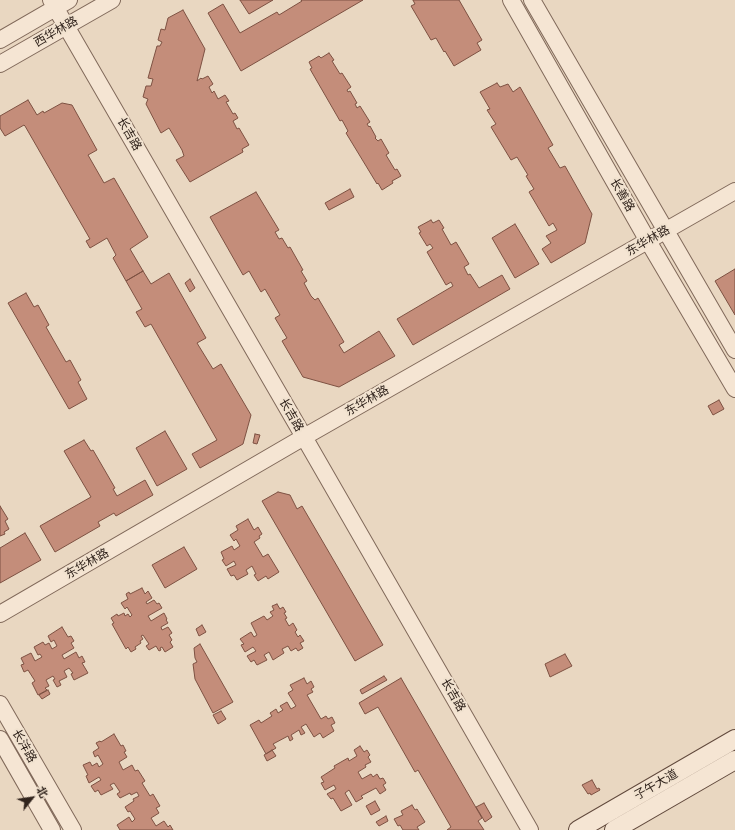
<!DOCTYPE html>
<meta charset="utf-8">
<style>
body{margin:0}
#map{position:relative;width:735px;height:830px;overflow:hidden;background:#e9d7c1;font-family:"IBM Plex Serif","Noto Sans SC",serif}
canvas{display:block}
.north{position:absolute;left:12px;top:778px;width:40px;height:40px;-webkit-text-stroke:3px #f1e2cf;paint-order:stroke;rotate:60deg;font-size:11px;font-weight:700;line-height:16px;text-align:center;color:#31241d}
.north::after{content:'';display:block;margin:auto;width:14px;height:18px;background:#31241d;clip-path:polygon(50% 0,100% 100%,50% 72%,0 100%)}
</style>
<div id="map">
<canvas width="735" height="830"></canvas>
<div class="north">北</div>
</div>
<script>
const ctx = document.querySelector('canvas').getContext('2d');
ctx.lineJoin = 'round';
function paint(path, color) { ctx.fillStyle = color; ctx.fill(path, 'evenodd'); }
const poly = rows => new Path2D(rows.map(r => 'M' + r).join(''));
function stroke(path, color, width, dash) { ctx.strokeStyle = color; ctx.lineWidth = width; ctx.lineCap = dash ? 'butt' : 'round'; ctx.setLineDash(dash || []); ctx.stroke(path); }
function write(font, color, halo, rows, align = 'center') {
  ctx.font = font + ' "IBM Plex Serif","Noto Sans SC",serif'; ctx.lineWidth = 4; ctx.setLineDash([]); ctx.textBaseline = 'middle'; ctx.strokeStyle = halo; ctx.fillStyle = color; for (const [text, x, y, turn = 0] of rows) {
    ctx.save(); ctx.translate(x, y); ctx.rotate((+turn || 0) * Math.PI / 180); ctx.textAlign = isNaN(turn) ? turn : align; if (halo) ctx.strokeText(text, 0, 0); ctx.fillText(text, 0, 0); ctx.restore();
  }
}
const building = poly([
 [240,0,273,0,249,14,240,0],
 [301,0,363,0,241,71,208,13,223,4,240,33,277,12,279,15,302,1,301,0],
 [413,0,459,0,482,40,477,43,481,50,454,66,445,51,444,52,436,38,431,40,411,6,415,4,413,0],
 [183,10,205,49,197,81,201,78,202,79,208,76,213,84,209,87,212,93,214,91,218,99,225,95,229,101,226,102,233,114,235,113,238,118,233,121,237,129,239,128,249,145,242,149,243,152,190,182,176,160,184,156,182,150,169,128,161,133,146,104,148,99,143,97,146,86,151,86,153,79,148,78,157,46,160,46,162,42,158,40,161,29,165,30,168,18,183,10],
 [329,53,334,60,332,61,340,74,342,73,351,87,347,90,348,92,350,91,357,103,355,104,357,108,360,106,370,122,367,124,369,127,370,126,376,137,375,138,378,141,381,139,389,153,386,155,395,170,397,169,401,176,392,181,393,183,382,190,378,183,377,184,346,133,348,131,342,120,340,121,310,69,312,68,309,62,319,56,321,58,329,53],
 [497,83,500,87,508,84,513,92,520,87,553,145,548,148,560,168,565,166,592,214,585,243,551,263,542,249,551,243,546,236,557,230,553,223,549,226,529,192,534,189,526,176,528,175,517,157,511,160,491,127,496,124,487,110,490,109,480,92,497,83],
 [28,100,37,115,43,111,44,113,62,103,72,105,97,150,88,155,104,183,114,178,148,237,130,249,143,271,126,281,113,258,116,255,107,238,90,248,86,241,90,239,25,126,24,125,5,136,0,128,0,116,28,100],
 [350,189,354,197,329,210,325,203,350,189],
 [256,192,279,230,275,232,279,239,282,238,288,248,290,247,303,270,301,271,307,281,304,283,311,296,315,300,318,298,344,342,339,345,344,353,379,331,395,356,339,387,303,377,282,341,287,338,275,318,280,315,265,289,261,292,249,271,243,275,210,217,256,192],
 [431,220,433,223,439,220,444,228,442,229,451,245,456,242,469,264,464,267,468,275,470,274,479,288,502,275,510,289,413,345,397,319,453,286,451,282,446,285,427,252,433,248,430,244,427,246,419,233,421,232,418,227,431,220],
 [515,224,539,264,515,278,492,238,515,224],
 [735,269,735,315,715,281,735,269],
 [143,271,151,284,169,273,206,338,197,343,213,369,221,364,251,415,243,444,200,468,192,454,217,440,151,324,145,327,136,312,142,309,126,281,143,271],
 [190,279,195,288,190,292,185,283,190,279],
 [26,293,34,307,38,305,49,325,46,327,66,362,70,360,81,380,78,382,87,399,69,409,8,303,26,293],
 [719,400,724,409,713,415,708,406,719,400],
 [165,431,187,469,157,486,136,448,165,431],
 [255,434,260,435,257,444,253,443,255,434],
 [84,440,91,451,93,450,115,488,113,489,117,496,145,480,153,495,116,516,114,513,98,522,100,526,55,552,40,526,91,497,64,451,84,440],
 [278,492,290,495,297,509,302,506,383,645,355,661,262,501,278,492],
 [0,506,8,519,5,521,9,529,4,532,5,534,0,536,0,506],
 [248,519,254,530,258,527,262,534,259,536,260,538,254,542,263,557,268,554,279,572,268,579,266,576,258,581,254,575,256,574,252,566,246,570,248,574,237,580,234,575,231,576,227,569,236,565,234,561,226,566,222,560,224,559,221,552,232,546,234,550,240,546,236,539,234,541,230,535,238,530,236,526,248,519],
 [25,533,41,560,0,583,0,548,25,533],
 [184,547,197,569,165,588,152,565,184,547],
 [142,588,145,594,148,591,152,598,146,602,147,604,154,600,157,604,159,603,162,608,148,616,151,621,164,613,167,619,166,620,168,623,161,627,162,630,168,627,172,633,169,635,172,640,170,642,173,647,165,652,162,647,160,648,161,650,159,651,156,646,149,650,146,646,149,644,143,635,141,636,143,639,140,641,141,643,135,647,136,649,131,652,128,647,126,649,112,624,114,623,111,618,117,614,118,616,124,613,125,616,128,614,130,617,132,615,127,607,125,609,121,603,128,599,126,594,129,592,130,594,142,588],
 [277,604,280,609,283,607,286,612,284,613,287,618,285,619,289,626,293,623,297,630,295,632,298,637,300,635,304,641,300,643,303,648,298,651,296,648,291,651,288,646,282,649,284,653,273,660,269,652,264,655,267,660,257,665,254,660,251,662,247,656,256,651,253,647,245,652,241,645,244,644,240,639,251,632,254,637,257,635,251,623,264,616,267,620,273,616,270,612,274,610,272,606,277,604],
 [202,625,206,632,199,636,196,629,202,625],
 [62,627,68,637,71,636,74,641,71,643,74,648,62,655,64,659,76,652,79,658,82,656,85,662,82,663,88,673,74,680,71,674,73,673,69,668,64,671,67,677,59,681,61,685,57,687,53,680,55,679,53,676,46,680,49,686,45,688,47,690,38,695,32,683,35,681,28,670,24,672,21,665,24,664,21,658,31,653,35,661,42,657,40,654,38,655,34,647,43,642,45,645,49,643,52,649,57,646,54,640,51,642,48,636,62,627],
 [200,644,233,702,213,713,195,679,193,664,197,662,195,658,194,648,200,644],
 [565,654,572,666,550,677,545,664,565,654],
 [384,676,387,680,362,694,360,690,384,676],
 [304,678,307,684,311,681,314,687,311,689,313,692,307,695,321,719,326,716,328,719,332,717,335,723,331,725,334,731,323,738,320,733,314,737,306,724,301,727,305,733,301,735,299,730,291,735,293,739,290,741,288,736,273,744,276,748,266,754,250,725,259,720,261,723,272,716,270,713,276,709,278,713,283,710,280,706,287,702,291,709,296,706,288,693,293,690,290,685,304,678],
 [401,678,482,818,478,821,484,830,447,830,451,827,418,770,415,772,378,707,365,714,359,703,401,678],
 [48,690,50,694,42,699,39,695,48,690],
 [221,711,226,719,218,724,213,715,221,711],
 [114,734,121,746,123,745,126,751,124,752,127,757,119,762,123,770,132,765,135,771,138,770,145,781,142,783,150,796,153,794,160,806,156,808,159,813,151,818,156,826,164,821,168,827,170,825,173,830,120,830,117,825,129,817,132,822,135,819,130,811,128,812,125,807,134,801,133,799,139,796,137,792,131,795,130,793,120,798,117,794,120,792,114,783,110,785,113,789,101,795,98,790,95,792,91,786,101,780,99,777,89,783,86,776,88,775,83,765,90,762,92,766,97,763,99,767,103,764,98,755,95,757,93,752,99,748,96,743,100,741,101,742,114,734],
 [360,746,364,752,367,750,370,755,368,757,371,762,365,765,366,767,358,772,362,779,371,774,373,777,377,774,380,779,383,778,386,783,383,785,386,790,380,794,376,788,361,796,363,798,356,802,349,790,345,793,352,805,341,811,333,798,331,799,327,794,336,789,334,785,325,790,321,783,324,782,321,777,335,768,334,766,348,758,349,761,357,756,354,750,360,746],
 [272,750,276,756,267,761,264,755,272,750],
 [592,780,597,789,599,788,600,790,591,795,590,793,588,794,582,785,592,780],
 [375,801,380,810,371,815,366,806,375,801],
 [484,803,492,817,485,822,476,807,484,803],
 [412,805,415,810,417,809,425,822,417,827,419,830,403,830,400,825,398,826,394,819,403,815,401,811,412,805],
 [386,816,388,821,379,826,376,822,386,816]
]);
paint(building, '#c48d7a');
stroke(building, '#7d5142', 1);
const tertiary = poly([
 [51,0,304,437,530,830],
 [511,0,648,241,735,389],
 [532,0,735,350],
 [0,40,69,0],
 [0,64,112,0],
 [0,614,304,437,735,191],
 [0,704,73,830],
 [0,739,52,830]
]);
const secondary = poly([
 [578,830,735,739],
 [614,830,735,760]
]);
stroke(tertiary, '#80695a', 18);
stroke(secondary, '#624a3d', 20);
stroke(tertiary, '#f5e5d3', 16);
stroke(secondary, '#f5e5d3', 18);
write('12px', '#31241d', '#f1e2cf', [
 ["西华林路",56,32,-30],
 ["长吉路",129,134,60],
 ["长善路",622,195,60],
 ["东华林路",648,241,-30],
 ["东华林路",367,401,-30],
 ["长吉路",291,415,60],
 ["东华林路",87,564,-30],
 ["长吉路",453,695,60],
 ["长沣路",24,746,60],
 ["子午大道",656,785,-30]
]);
</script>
